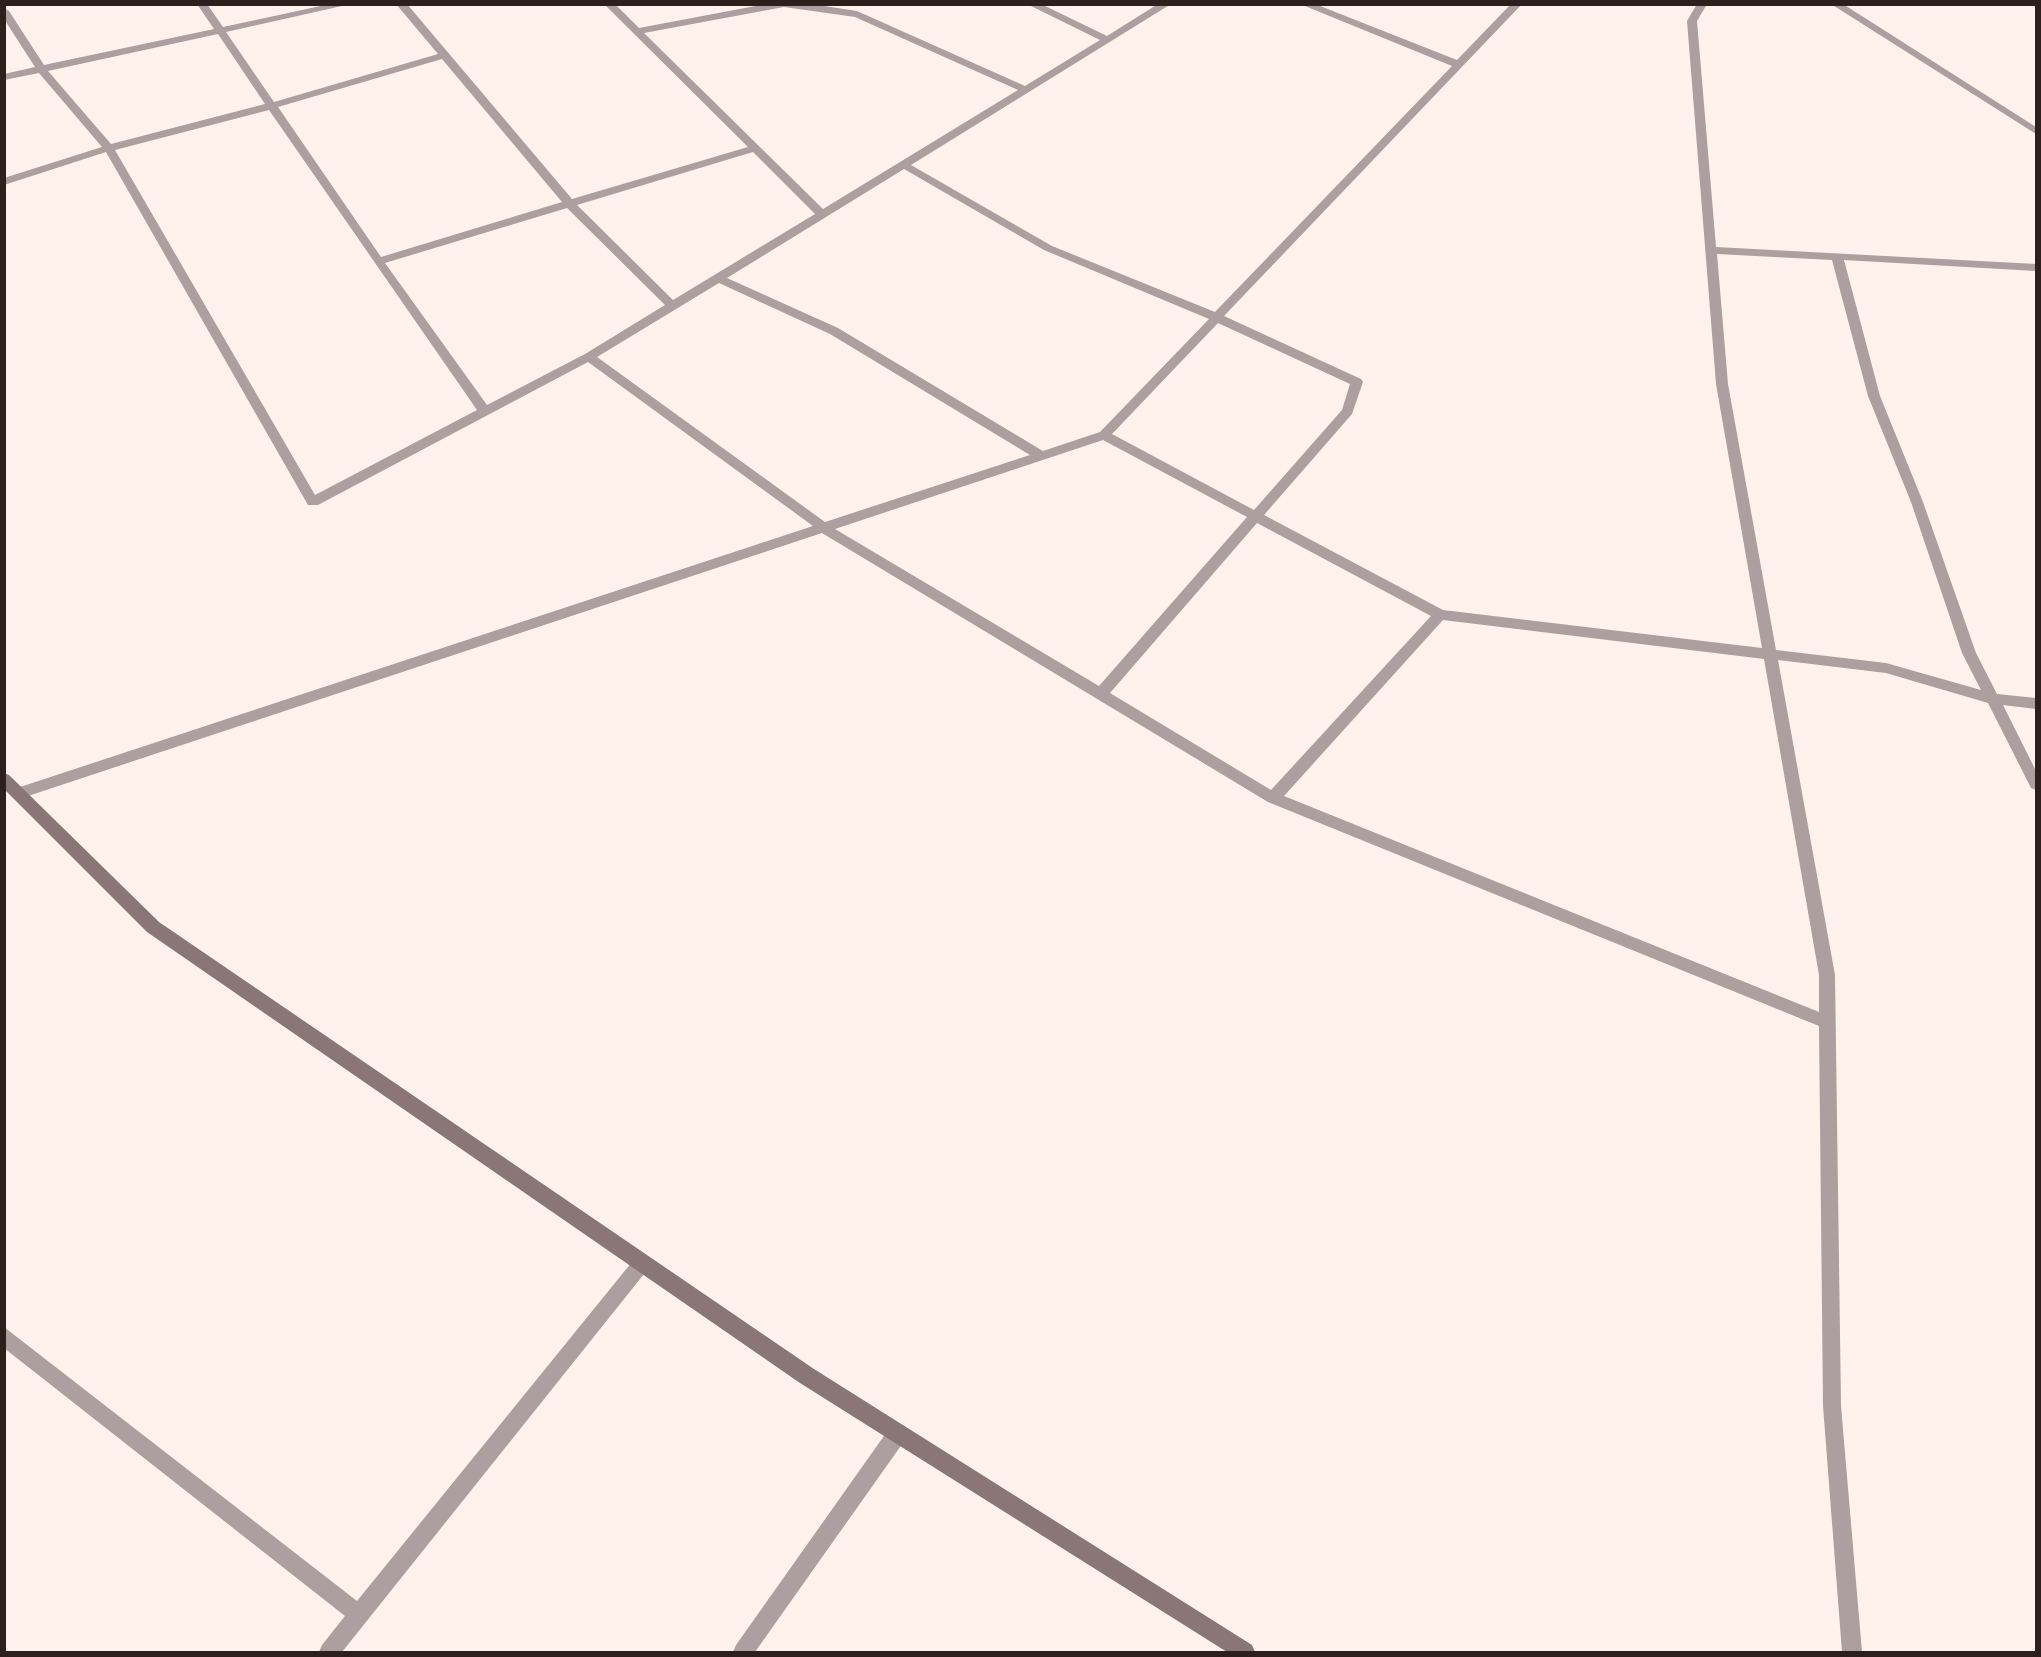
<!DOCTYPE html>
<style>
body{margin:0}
#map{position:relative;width:2041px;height:1657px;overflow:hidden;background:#fff2ec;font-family:"Playfair Display",serif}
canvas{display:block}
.frame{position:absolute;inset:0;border:6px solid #2b201b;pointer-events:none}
</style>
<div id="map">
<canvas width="2041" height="1657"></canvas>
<div class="frame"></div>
</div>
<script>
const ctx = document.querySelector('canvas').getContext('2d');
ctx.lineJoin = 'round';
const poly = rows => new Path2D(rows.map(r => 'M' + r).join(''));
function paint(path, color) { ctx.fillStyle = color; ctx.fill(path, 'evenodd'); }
paint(poly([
 [197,4,207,4,223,27,330,4,351,4,226,32,274,102,438,54,396,4,407,4,572,199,748,147,604,4,615,4,639,28,766,4,811,4,857,11,1025,86,1100,40,1027,4,1041,4,1107,36,1158,4,1171,4,911,165,1052,246,1215,312,1452,66,1300,4,1315,4,1457,60,1511,4,1522,4,1224,316,1361,379,1363,382,1352,414,1264,515,1443,610,1762,648,1716,384,1687,21,1697,4,1707,4,1697,21,1716,247,2036,264,2036,271,1844,260,1880,396,1923,502,1976,653,1997,694,2036,698,2036,709,2003,705,2036,771,2036,790,2031,788,1988,703,1886,673,1778,660,1835,975,1841,1406,1862,1652,1842,1652,1823,1406,1819,1026,1268,802,822,533,19,799,14,797,12,793,14,789,813,526,588,362,318,505,308,505,106,152,4,185,4,178,102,147,39,73,4,80,4,74,35,67,4,19,4,8,9,11,44,65,214,29,197,4],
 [784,7,855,17,1018,90,823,209,644,33,784,7],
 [218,34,265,104,111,144,48,71,218,34],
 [442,59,562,202,381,257,278,107,442,59],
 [269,110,477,410,315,495,115,150,269,110],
 [753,152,815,214,673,300,577,205,753,152],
 [904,169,1044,250,1209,319,1100,432,1043,451,838,328,727,278,904,169],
 [567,208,665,305,585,354,487,405,385,263,567,208],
 [1717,254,1832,260,1868,396,1911,502,1962,653,1981,690,1886,663,1776,650,1728,384,1717,254],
 [719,283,830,334,1030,455,825,522,597,357,719,283],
 [1218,323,1350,384,1342,410,1254,510,1112,434,1218,323],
 [1103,440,1247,517,1099,686,835,529,1103,440],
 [1257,523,1431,616,1271,790,1110,693,1257,523],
 [1443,620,1764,659,1819,975,1819,1012,1284,796,1443,620],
 [1831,4,1843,4,2036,127,2036,134,1831,4],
 [642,1254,648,1257,651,1263,648,1269,342,1652,319,1652,322,1645,345,1616,4,1348,4,1327,357,1601,636,1257,642,1254],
 [898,1424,905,1426,907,1433,905,1440,755,1652,733,1652,736,1645,891,1426,898,1424]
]), '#ad9ea0');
paint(poly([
 [4,773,9,775,159,922,814,1369,1252,1645,1255,1652,1227,1652,800,1383,147,932,4,789,4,773]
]), '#8a7577');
</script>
